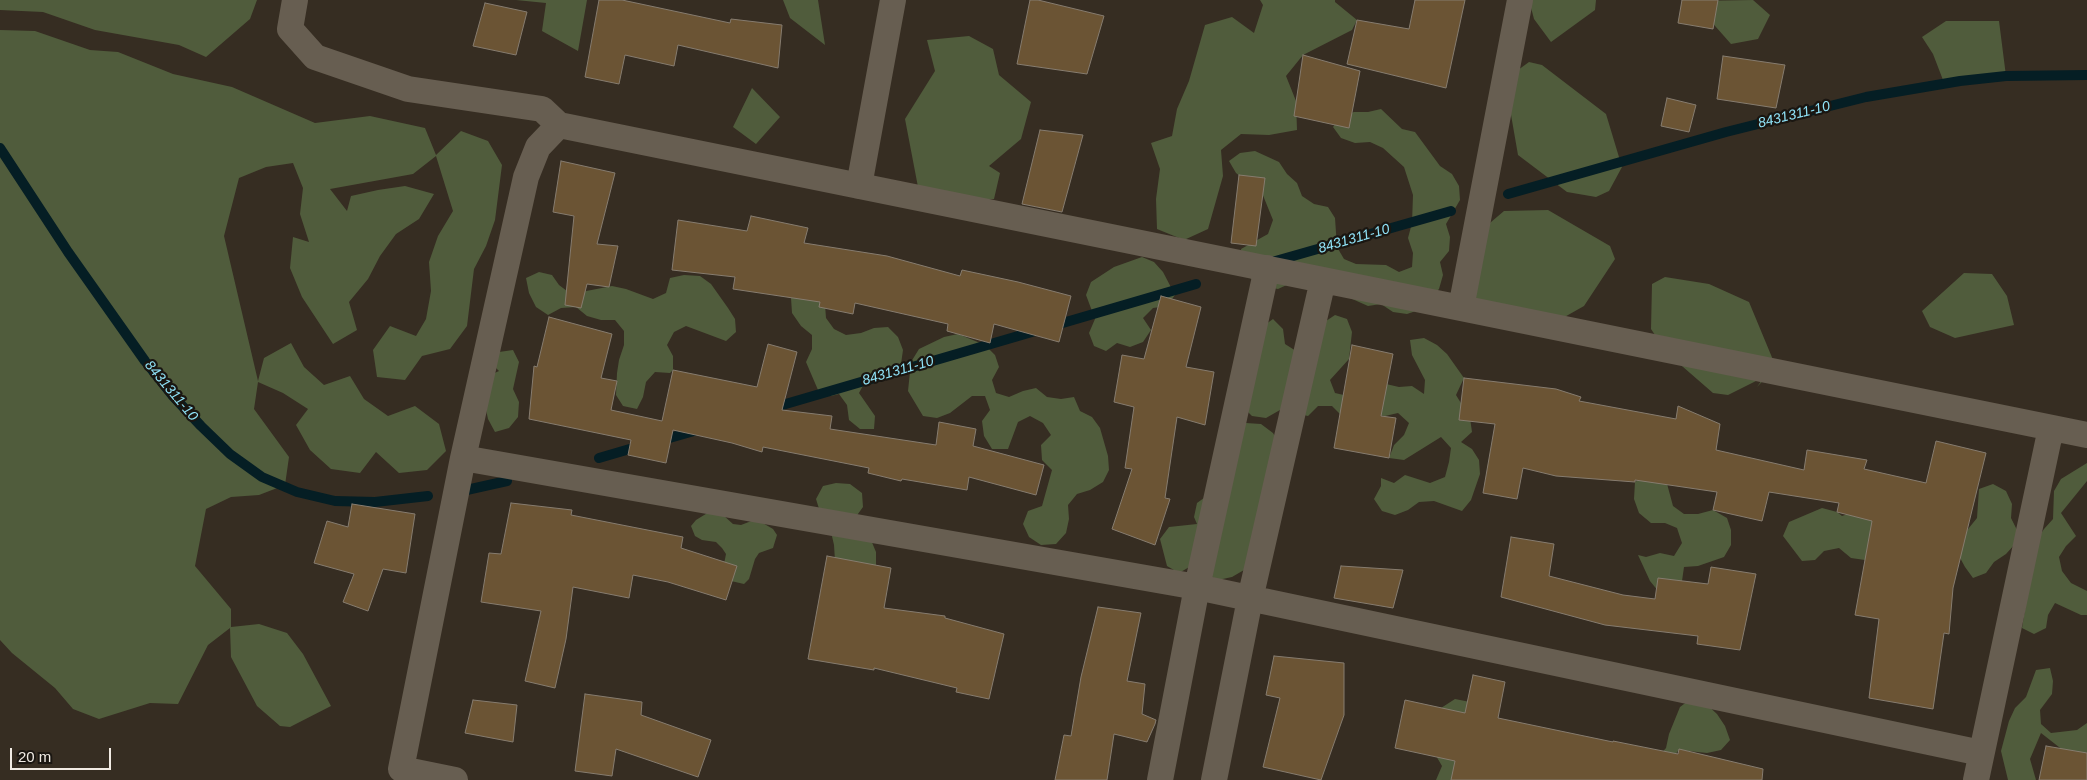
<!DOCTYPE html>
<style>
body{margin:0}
#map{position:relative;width:2087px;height:780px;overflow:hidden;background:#362d22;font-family:Arial,sans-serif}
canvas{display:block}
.scale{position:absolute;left:10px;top:748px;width:101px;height:22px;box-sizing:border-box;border:2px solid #f1ebe4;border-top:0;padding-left:6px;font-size:15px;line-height:18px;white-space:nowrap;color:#f1ebe4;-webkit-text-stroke:4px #1a1611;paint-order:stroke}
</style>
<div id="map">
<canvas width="2087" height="780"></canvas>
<div class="scale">20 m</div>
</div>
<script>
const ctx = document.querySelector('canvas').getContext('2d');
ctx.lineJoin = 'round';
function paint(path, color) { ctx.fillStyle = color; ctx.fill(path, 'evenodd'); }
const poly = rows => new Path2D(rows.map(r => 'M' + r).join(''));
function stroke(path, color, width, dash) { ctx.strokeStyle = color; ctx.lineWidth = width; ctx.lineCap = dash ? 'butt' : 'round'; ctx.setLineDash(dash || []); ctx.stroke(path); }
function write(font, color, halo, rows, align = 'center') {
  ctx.font = font + ' Arial,sans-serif'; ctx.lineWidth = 4.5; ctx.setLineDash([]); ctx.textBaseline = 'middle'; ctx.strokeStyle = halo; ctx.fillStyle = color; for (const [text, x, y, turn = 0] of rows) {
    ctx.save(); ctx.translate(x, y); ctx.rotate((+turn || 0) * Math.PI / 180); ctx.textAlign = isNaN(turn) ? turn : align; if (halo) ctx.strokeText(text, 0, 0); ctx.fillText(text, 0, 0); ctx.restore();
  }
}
paint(poly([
 [0,0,257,0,250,19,206,57,179,45,95,30,43,12,0,10],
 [516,0,587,0,578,51,542,31,546,3],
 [783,0,818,0,825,45,790,18],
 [1260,0,1335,0,1335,2,1357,20,1352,30,1303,55,1286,76,1296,101,1297,130,1269,135,1241,134,1221,150,1223,176,1208,229,1184,240,1157,229,1156,199,1160,169,1151,143,1172,136,1177,109,1189,81,1205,25,1232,17,1254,33,1263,5],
 [1529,0,1596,0,1595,10,1551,42,1534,19],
 [1753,0,1770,15,1758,39,1731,44,1693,1],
 [1946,21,1999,21,2006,76,1960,81,1943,80,1933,54,1922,37],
 [0,30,35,31,90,50,118,52,173,74,232,87,315,123,370,116,425,128,436,155,461,131,488,141,502,165,495,220,486,246,474,269,467,326,450,349,422,356,405,380,377,377,373,350,390,326,416,336,426,319,431,291,429,262,438,236,453,211,436,156,413,174,330,189,347,211,351,196,378,190,405,186,434,194,419,219,396,234,380,256,368,279,349,302,357,330,333,344,302,297,290,268,293,237,309,242,300,214,303,188,293,163,266,167,239,178,224,236,258,381,264,358,291,343,304,367,324,385,350,376,364,399,388,416,415,406,439,424,446,451,427,470,399,473,376,452,360,473,331,469,310,450,296,425,308,409,283,393,258,382,254,409,289,457,285,485,259,495,231,497,206,509,195,566,231,609,231,627,259,624,287,633,303,654,331,706,290,727,280,726,257,706,231,657,230,628,208,645,178,704,150,703,99,719,73,709,55,688,12,653,0,640],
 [969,36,993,49,999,75,1031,102,1021,139,989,166,1000,173,994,199,939,202,918,187,905,119,935,71,927,40],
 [1529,62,1542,65,1606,114,1622,167,1609,191,1596,197,1567,192,1518,155,1510,109,1518,70],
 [752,88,780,117,756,144,733,127],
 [1381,109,1402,129,1415,132,1440,166,1452,174,1459,186,1460,200,1446,224,1450,237,1449,251,1440,262,1443,275,1439,289,1419,310,1407,314,1393,312,1381,304,1368,306,1341,294,1291,283,1278,289,1262,286,1251,279,1243,265,1241,249,1268,234,1273,220,1262,193,1236,173,1229,161,1240,153,1255,151,1279,162,1287,174,1297,183,1302,196,1314,204,1328,207,1335,218,1337,247,1344,259,1356,264,1386,265,1399,272,1412,267,1413,253,1408,238,1412,223,1413,195,1404,167,1383,148,1370,142,1355,143,1341,138,1333,127,1341,116,1354,112,1368,112],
 [1548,210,1610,246,1615,259,1584,306,1561,319,1478,305,1463,281,1471,239,1504,211],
 [1142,257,1154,262,1163,272,1175,295,1167,306,1153,308,1143,318,1151,330,1143,342,1130,347,1117,343,1106,351,1094,346,1089,333,1095,319,1086,295,1091,282,1114,267],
 [539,272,552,275,559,285,571,294,612,286,626,289,653,299,666,293,670,278,684,275,700,276,711,284,728,308,735,319,736,332,726,341,686,326,674,332,667,345,673,356,673,370,670,373,655,372,646,382,643,397,637,409,623,406,616,395,617,373,619,360,624,345,624,331,615,320,601,320,587,316,576,307,561,308,548,315,536,307,529,293,526,278],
 [1964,273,1992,274,2007,296,2014,325,1955,338,1930,327,1922,311],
 [1665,277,1709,284,1749,302,1776,367,1757,387,1764,377,1728,395,1713,393,1667,353,1651,329,1652,284],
 [803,293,816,293,825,305,826,318,834,329,846,335,861,333,874,328,888,327,898,337,903,350,901,364,892,374,865,382,859,393,875,416,874,429,860,429,849,420,847,405,839,394,831,396,818,390,806,362,812,349,812,335,801,326,792,313,791,298],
 [1335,315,1347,319,1352,332,1349,359,1330,380,1335,393,1348,396,1386,384,1399,387,1412,386,1424,394,1425,380,1412,355,1410,340,1424,338,1437,345,1447,354,1464,378,1456,395,1470,418,1472,432,1461,442,1472,449,1479,460,1480,474,1471,500,1462,511,1434,501,1419,502,1408,510,1395,515,1382,511,1374,499,1381,486,1381,478,1394,483,1405,475,1430,483,1445,477,1449,462,1451,448,1441,437,1404,460,1389,458,1394,445,1404,435,1409,423,1398,413,1385,416,1371,414,1342,416,1332,406,1318,406,1308,416,1280,410,1266,418,1252,416,1242,406,1262,327,1273,319,1283,329,1285,344,1296,351,1323,323],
 [958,334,985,345,995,355,999,367,992,380,996,393,1009,397,1023,391,1036,388,1047,397,1061,399,1074,397,1080,411,1092,417,1100,428,1108,456,1109,470,1103,482,1090,490,1077,494,1068,505,1069,519,1066,533,1056,544,1041,545,1029,537,1023,524,1028,511,1042,506,1052,470,1042,460,1041,445,1051,435,1043,423,1030,416,1018,422,1008,449,992,449,984,436,982,421,990,410,985,396,972,396,950,413,937,418,923,416,908,391,911,362,919,349,944,337],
 [513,350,519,362,513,389,519,402,518,417,509,428,495,432,488,419,485,405,486,377,499,371,495,367,499,352],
 [1246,423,1261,424,1273,433,1280,445,1244,570,1232,577,1218,580,1191,566,1179,573,1167,566,1160,539,1169,527,1197,524,1194,517,1197,503,1208,495,1233,430],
 [2087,463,2087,481,2061,513,2076,536,2066,546,2059,557,2062,571,2071,583,2087,591,2087,615,2081,615,2055,603,2048,615,2046,628,2034,634,2022,628,2036,541,2044,529,2053,519,2054,491,2061,479],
 [1640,479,1666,480,1673,506,1684,514,1698,514,1713,510,1727,518,1731,530,1731,545,1724,557,1698,566,1684,567,1682,581,1673,589,1659,592,1650,581,1638,555,1646,557,1660,553,1674,556,1682,543,1677,528,1665,523,1651,523,1639,513,1634,499,1635,482],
 [836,483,850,484,862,493,863,507,855,518,871,540,876,552,876,565,863,572,835,561,834,545,829,523,820,512,816,499,823,486],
 [1993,484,2006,491,2012,504,2011,518,2017,530,2015,544,2006,554,1994,562,1986,573,1973,578,1965,567,1958,554,1960,539,1977,518,1979,489],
 [1822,508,1837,512,1842,516,1856,511,1877,522,1877,570,1865,560,1851,558,1839,548,1824,551,1815,560,1802,561,1783,536,1789,522],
 [709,512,723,515,733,524,741,525,754,520,761,522,773,529,777,535,773,548,759,553,755,559,749,579,744,584,731,581,723,569,726,554,722,548,716,542,702,540,695,536,691,526,696,520],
 [2050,668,2053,681,2052,694,2040,710,2041,724,2051,733,2077,730,2087,723,2087,756,2064,751,2041,733,2030,759,2036,780,2008,780,2001,751,2009,721,2015,708,2026,697,2036,670],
 [1692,698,1705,703,1717,714,1725,726,1730,740,1721,750,1707,753,1679,750,1672,758,1657,758,1666,748,1669,734,1680,707],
 [1455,699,1470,702,1463,780,1436,780,1442,766,1435,754,1441,708]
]), '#505c3c');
stroke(poly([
 [0,148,68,252,145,361,172,395,201,426,230,454,262,477,297,492,335,501,375,502,428,496],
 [1508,194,1726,132,1866,97,1960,81,2006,76,2087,75],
 [1272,262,1451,211],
 [772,408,1196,284],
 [659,441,701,429],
 [599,458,640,446],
 [462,491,507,481]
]), '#051e24', 10);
const building = poly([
 [599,0,622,0,730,23,731,19,782,25,778,68,678,45,674,66,625,55,619,84,585,77,599,0],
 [1030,0,1038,0,1104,16,1087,74,1017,64,1030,0],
 [1415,0,1465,0,1446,88,1347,64,1357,20,1409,29,1415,0],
 [1682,0,1718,0,1713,29,1678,23,1682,0],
 [485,3,527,12,516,55,473,46,485,3],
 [1303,55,1360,71,1349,128,1294,116,1303,55],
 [1723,56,1785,65,1776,108,1717,99,1723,56],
 [1667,98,1696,105,1689,132,1661,126,1667,98],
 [1040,130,1083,135,1062,212,1022,204,1040,130],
 [561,161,615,173,597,244,618,246,609,287,587,284,581,308,565,305,574,216,553,212,561,161],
 [1239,175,1265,178,1256,246,1231,243,1239,175],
 [751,216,808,228,804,243,887,256,960,276,962,270,1018,282,1071,296,1059,342,994,324,990,343,947,331,948,324,855,303,853,314,819,307,820,302,733,289,735,277,672,270,678,220,747,231,751,216],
 [1161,296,1201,307,1186,367,1214,372,1205,425,1177,417,1165,498,1170,499,1155,545,1112,529,1132,469,1125,468,1134,407,1114,402,1122,355,1144,359,1161,296],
 [549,317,612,334,601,378,617,381,611,410,662,421,673,370,757,387,768,344,797,352,782,410,832,416,830,429,936,445,939,422,976,429,973,446,1044,465,1036,495,969,477,967,490,902,479,901,481,868,473,869,468,763,447,762,452,732,443,673,430,666,463,628,455,631,440,529,419,534,366,537,367,549,317],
 [1352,345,1393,354,1381,416,1396,418,1389,458,1334,448,1352,345],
 [1464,378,1556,389,1581,397,1579,401,1676,419,1678,406,1720,424,1716,450,1804,470,1807,450,1867,460,1864,469,1926,483,1936,441,1986,453,1953,588,1949,634,1944,633,1933,709,1869,698,1879,619,1855,615,1872,521,1837,512,1839,503,1769,492,1762,521,1713,510,1717,492,1635,480,1635,482,1556,476,1523,468,1517,499,1483,493,1495,424,1459,420,1464,378],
 [511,503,572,510,571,515,683,537,681,548,737,566,726,600,668,582,633,575,629,598,573,587,566,639,555,688,525,681,541,611,481,602,489,553,501,554,511,503],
 [352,504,415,514,406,573,383,569,368,611,343,602,354,574,314,563,327,521,348,527,352,504],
 [1511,537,1554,544,1549,576,1623,595,1655,599,1658,578,1708,584,1711,567,1756,574,1740,650,1697,644,1698,636,1605,625,1501,597,1511,537],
 [827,556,891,568,884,608,945,616,945,618,1004,634,989,699,956,692,957,688,874,668,874,670,808,659,827,556],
 [1341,566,1403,570,1393,608,1334,598,1341,566],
 [1098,607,1141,613,1127,681,1145,684,1142,714,1156,720,1155,724,1147,742,1114,734,1107,780,1055,780,1064,735,1071,736,1081,677,1098,607],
 [1274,656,1344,663,1344,715,1321,780,1263,767,1280,698,1266,695,1274,656],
 [1473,675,1505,682,1498,718,1613,742,1613,741,1678,754,1679,749,1763,769,1762,780,1451,780,1455,761,1395,748,1405,700,1465,713,1473,675],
 [585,694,642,702,641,715,711,740,698,777,616,749,612,776,575,771,585,694],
 [473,700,517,705,513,742,465,733,473,700],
 [2046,746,2087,753,2087,780,2039,780,2046,746]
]);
paint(building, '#6b5434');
stroke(building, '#867c6f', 1);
stroke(poly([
 [295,0,290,29,315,57,408,89,542,109,559,125,2087,435],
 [859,186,893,0],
 [1461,308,1520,0],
 [463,458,1197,587,1981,753],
 [455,780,401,769,463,458,526,177,538,147,559,125],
 [1160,780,1197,587,1267,268],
 [1214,780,1250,599,1323,280],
 [1976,780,2051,428]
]), '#675e51', 26);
write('italic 14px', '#90e3f8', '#1a1611', [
 ["8431311-10",1794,115,-14],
 ["8431311-10",1354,239,-16],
 ["8431311-10",898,371,-16],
 ["8431311-10",171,391,50]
]);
</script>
